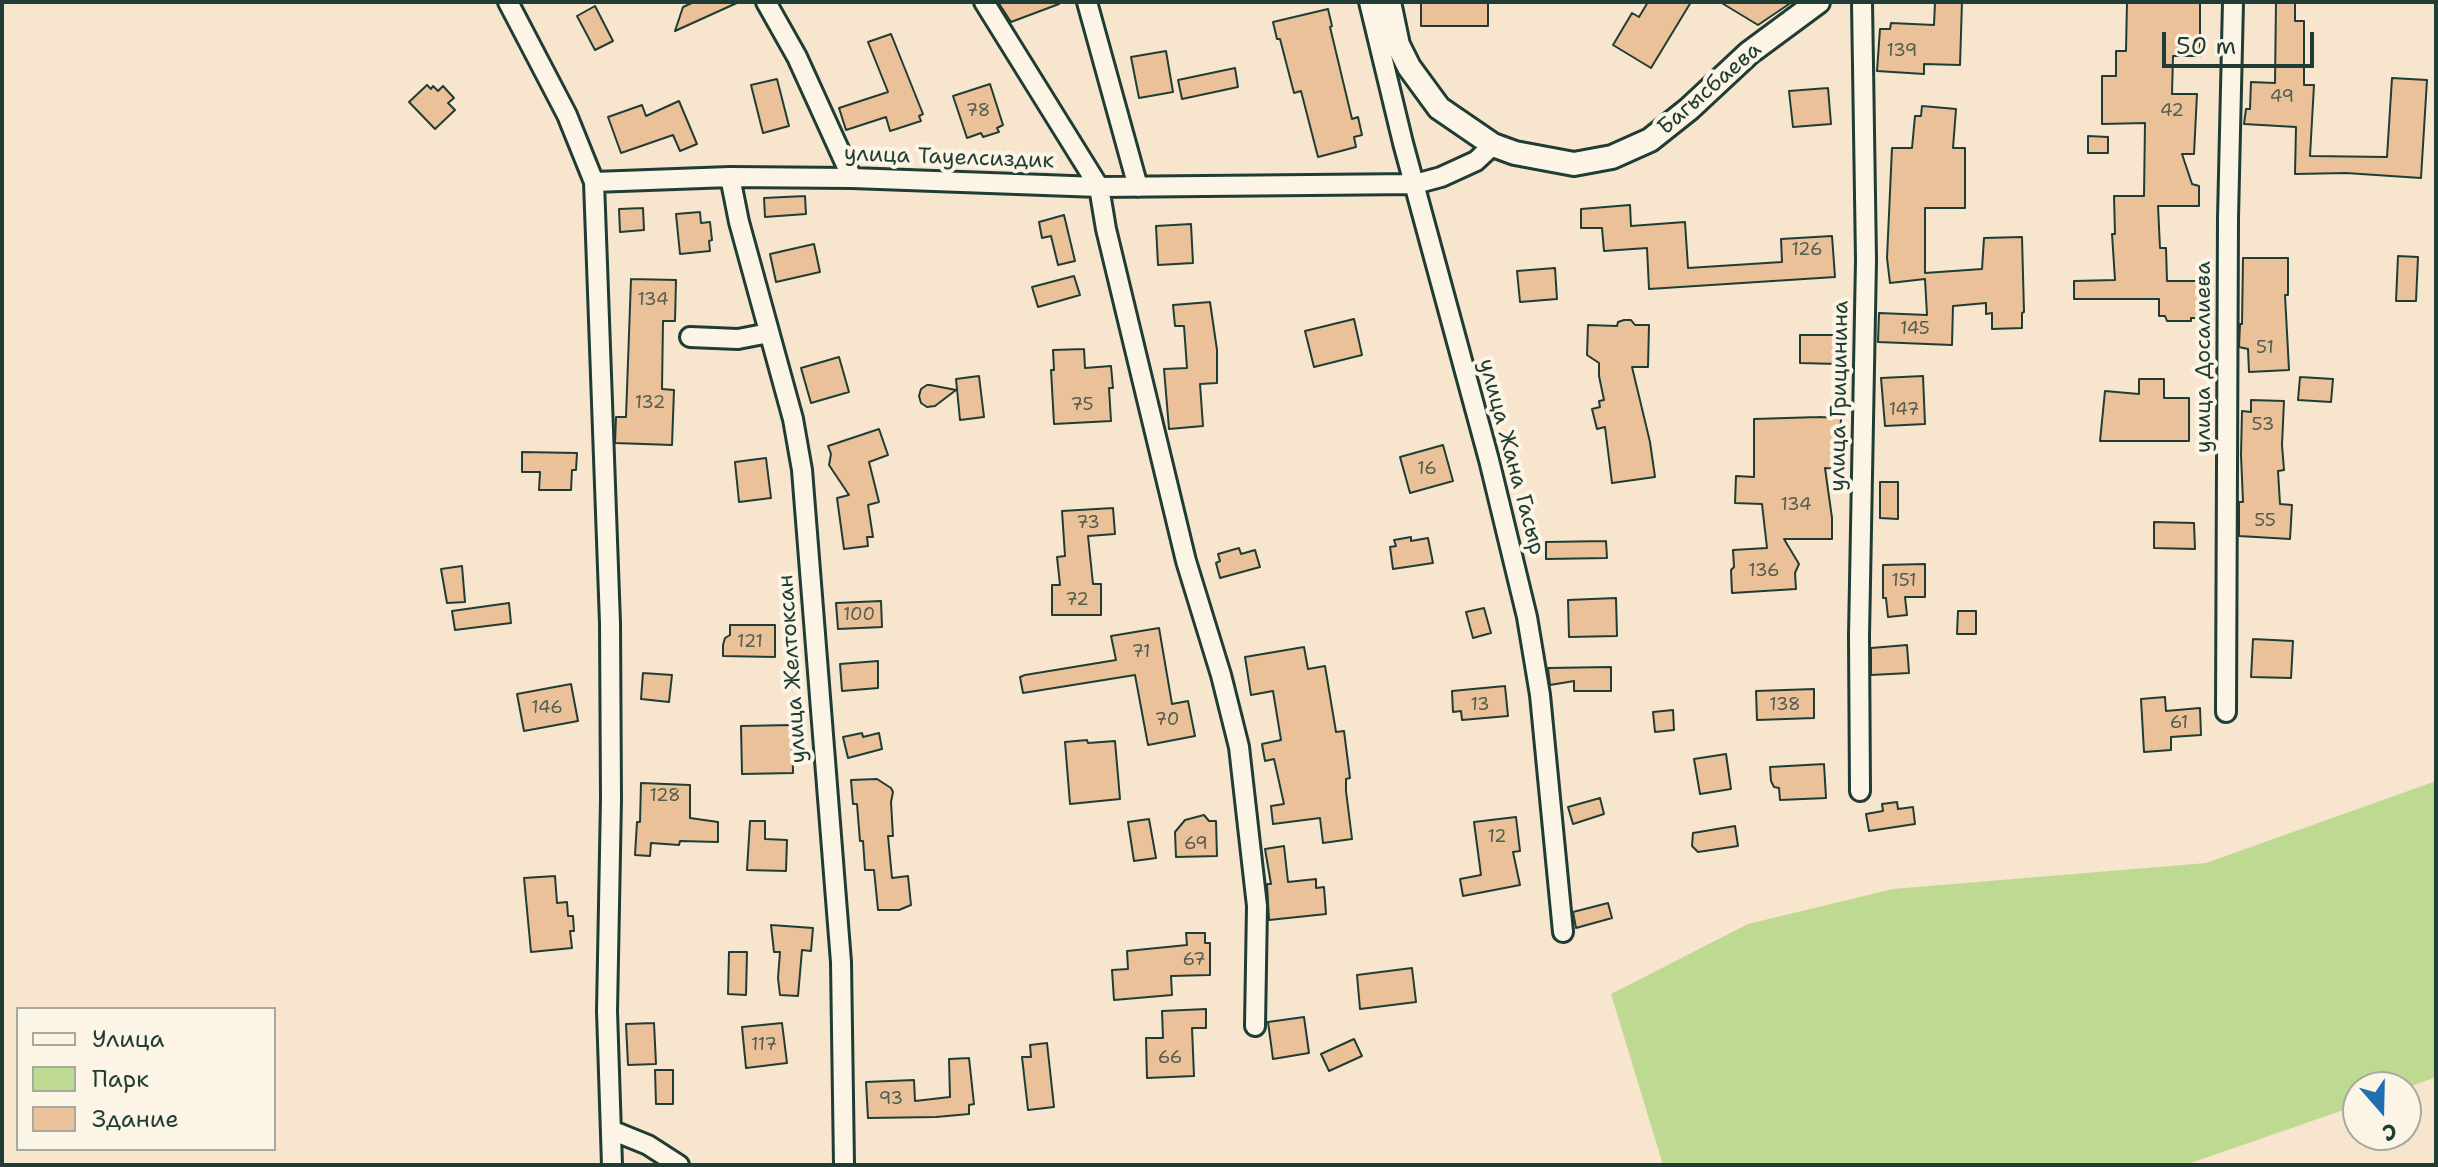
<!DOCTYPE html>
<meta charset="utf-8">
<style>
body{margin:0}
#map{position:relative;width:2438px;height:1167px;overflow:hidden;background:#f7e5ce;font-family:"Shantell Sans",sans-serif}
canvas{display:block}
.frame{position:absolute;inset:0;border:4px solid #1f3d34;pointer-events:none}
.legend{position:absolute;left:16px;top:1007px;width:260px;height:144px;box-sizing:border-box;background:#fcf5e5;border:2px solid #a4ab9e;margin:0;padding:10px 14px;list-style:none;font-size:24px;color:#1f3d34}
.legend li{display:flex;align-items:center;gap:16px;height:40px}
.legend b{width:40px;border:2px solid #a4ab9e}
.north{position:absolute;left:2342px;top:1071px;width:80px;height:80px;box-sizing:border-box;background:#fcf5e5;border:2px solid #a4ab9e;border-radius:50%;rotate:160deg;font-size:22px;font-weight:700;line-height:32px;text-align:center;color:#1f3d34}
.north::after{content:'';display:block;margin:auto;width:28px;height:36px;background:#1f6fb2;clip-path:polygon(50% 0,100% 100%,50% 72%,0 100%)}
.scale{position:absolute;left:2162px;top:32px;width:152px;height:36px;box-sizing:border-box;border:4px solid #1f3d34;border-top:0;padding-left:10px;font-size:24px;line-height:28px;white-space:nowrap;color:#1f3d34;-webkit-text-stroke:6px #fcf5e5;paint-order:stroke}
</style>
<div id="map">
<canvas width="2438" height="1167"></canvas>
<div class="frame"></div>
<ul class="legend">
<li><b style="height:10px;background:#fcf5e5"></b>Улица</li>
<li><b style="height:22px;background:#beda92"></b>Парк</li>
<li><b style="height:22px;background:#ebc19a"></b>Здание</li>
</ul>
<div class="north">С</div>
<div class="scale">50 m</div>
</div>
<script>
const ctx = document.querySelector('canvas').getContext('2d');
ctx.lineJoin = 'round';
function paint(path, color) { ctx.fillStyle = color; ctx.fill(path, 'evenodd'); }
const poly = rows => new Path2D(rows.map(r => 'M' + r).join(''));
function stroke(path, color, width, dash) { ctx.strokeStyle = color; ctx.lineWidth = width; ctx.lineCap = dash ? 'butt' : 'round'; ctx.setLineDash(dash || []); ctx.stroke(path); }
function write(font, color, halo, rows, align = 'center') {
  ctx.font = font + ' "Shantell Sans",sans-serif'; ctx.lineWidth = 8; ctx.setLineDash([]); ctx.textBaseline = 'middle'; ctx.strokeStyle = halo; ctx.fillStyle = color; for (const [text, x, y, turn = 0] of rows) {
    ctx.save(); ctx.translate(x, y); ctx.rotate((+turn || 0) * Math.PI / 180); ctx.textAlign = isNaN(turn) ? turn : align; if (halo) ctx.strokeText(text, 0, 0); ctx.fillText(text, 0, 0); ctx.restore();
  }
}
paint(poly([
 [2436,781,2436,1077,2406,1088,2358,1087,2358,1105,2185,1165,1663,1165,1611,994,1748,924,1893,889,2206,863]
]), '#beda92');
const building = poly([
 [694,2,739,2,675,31,683,7,694,2],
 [998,2,1059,2,1059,4,1011,22,998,2],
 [1421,2,1488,2,1488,26,1421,26,1421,2],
 [1648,2,1691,2,1651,68,1613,45,1632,13,1639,17,1648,2],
 [1720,2,1792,2,1758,25,1720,2],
 [1935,2,1962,2,1960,65,1924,64,1924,74,1877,71,1880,29,1890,29,1891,23,1934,25,1935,2],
 [2127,2,2200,2,2200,56,2173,56,2172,94,2197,94,2194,154,2182,154,2192,184,2199,186,2199,206,2158,206,2160,248,2166,248,2167,281,2211,281,2211,296,2200,297,2201,318,2191,318,2191,321,2167,321,2165,316,2159,316,2159,299,2074,299,2074,281,2115,280,2112,234,2115,234,2114,196,2144,196,2145,123,2102,124,2102,76,2116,76,2116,51,2126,51,2127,2],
 [2276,2,2295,2,2295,21,2304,21,2304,85,2314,85,2310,156,2387,157,2392,78,2427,80,2421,178,2346,173,2295,174,2296,127,2244,124,2246,109,2250,109,2251,82,2275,83,2276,2],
 [595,6,613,41,595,50,577,16,595,6],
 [1328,9,1332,26,1330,27,1352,119,1358,117,1362,135,1354,137,1356,147,1318,157,1301,91,1294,93,1280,39,1277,39,1273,22,1328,9],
 [891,34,923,114,919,116,921,121,890,131,886,117,846,130,839,108,888,92,868,42,891,34],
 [1166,51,1173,92,1139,98,1131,57,1166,51],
 [1235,68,1238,87,1182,99,1178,80,1235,68],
 [777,79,789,126,763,133,751,85,777,79],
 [990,84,1003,125,997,128,999,132,983,137,981,133,967,138,953,96,990,84],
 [427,85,431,89,433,86,438,91,443,86,454,98,448,103,455,110,435,129,409,102,427,85],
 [1828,88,1831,124,1793,127,1789,91,1828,88],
 [679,101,697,144,680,151,673,135,621,153,608,117,642,105,646,116,679,101],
 [1922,106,1956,109,1953,148,1965,148,1965,208,1925,208,1925,273,1982,269,1984,238,2022,237,2024,312,2022,313,2022,328,1992,329,1992,313,1986,314,1986,303,1953,306,1952,345,1878,342,1879,313,1927,315,1925,279,1890,283,1887,258,1892,148,1912,148,1915,116,1921,116,1922,106],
 [2088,136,2108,137,2108,153,2088,153,2088,136],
 [805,196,806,214,765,217,764,198,805,196],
 [1630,205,1631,226,1685,222,1688,268,1782,262,1781,239,1832,236,1835,277,1649,289,1647,248,1604,251,1602,228,1581,228,1581,209,1630,205],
 [643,208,644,230,620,232,619,209,643,208],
 [700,212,701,223,710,222,712,240,709,241,710,251,680,254,676,214,700,212],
 [1064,215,1075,261,1058,265,1051,236,1042,238,1039,222,1064,215],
 [1191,224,1193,263,1158,265,1156,226,1191,224],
 [814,244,820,272,776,282,770,254,814,244],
 [2398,256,2418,257,2416,301,2396,301,2398,256],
 [2243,258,2288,258,2288,295,2285,295,2289,370,2249,372,2248,349,2239,347,2240,324,2242,324,2243,258],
 [1555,268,1557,299,1520,302,1517,271,1555,268],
 [1074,276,1080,295,1038,307,1032,287,1074,276],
 [631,279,676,280,675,321,663,321,662,389,674,390,672,445,615,443,616,417,626,417,631,279],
 [1210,302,1217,350,1217,383,1200,384,1203,426,1169,429,1164,369,1187,368,1184,326,1175,326,1173,305,1210,302],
 [1354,319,1362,355,1314,367,1305,331,1354,319],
 [1624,320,1631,320,1635,325,1649,325,1648,367,1632,367,1650,442,1655,477,1612,483,1605,427,1597,429,1592,409,1600,407,1599,401,1604,400,1599,376,1599,363,1587,355,1588,325,1617,326,1618,322,1624,320],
 [1800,335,1839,335,1838,364,1800,363,1800,335],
 [1084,349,1085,368,1111,366,1113,388,1109,388,1111,421,1054,424,1051,370,1054,370,1053,350,1084,349],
 [839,357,849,392,811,403,801,368,839,357],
 [979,376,984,417,960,420,956,379,979,376],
 [1923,376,1925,424,1885,426,1881,378,1923,376],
 [2300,377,2333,379,2331,402,2298,400,2300,377],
 [2139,379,2164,379,2164,398,2189,398,2189,441,2100,441,2105,391,2139,394,2139,379],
 [927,385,930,385,956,390,935,406,927,407,921,403,919,396,921,389,927,385],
 [2251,400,2284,401,2282,445,2284,470,2278,471,2280,504,2292,505,2290,539,2239,536,2239,502,2243,502,2241,455,2242,411,2251,412,2251,400],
 [1819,417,1841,418,1838,469,1825,468,1832,518,1832,539,1784,539,1799,564,1795,573,1796,589,1732,593,1731,570,1734,567,1733,550,1767,548,1762,504,1735,503,1736,476,1754,477,1754,419,1819,417],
 [879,429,888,455,869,462,879,502,868,505,873,537,867,537,868,546,844,549,837,498,849,495,829,465,831,454,828,446,879,429],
 [1443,445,1453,481,1410,493,1400,457,1443,445],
 [522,452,577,453,576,470,572,470,571,490,539,490,540,472,522,472,522,452],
 [766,458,771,498,739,502,735,462,766,458],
 [1880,482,1898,482,1898,519,1880,518,1880,482],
 [1113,508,1115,534,1088,536,1093,584,1101,584,1101,615,1052,615,1052,585,1060,585,1057,557,1065,556,1062,511,1113,508],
 [2154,522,2194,523,2195,549,2154,548,2154,522],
 [1411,537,1411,541,1428,538,1433,563,1393,569,1390,547,1396,546,1394,540,1411,537],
 [1606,541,1607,558,1546,559,1546,542,1606,541],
 [1239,548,1241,554,1255,550,1260,567,1220,578,1216,563,1220,561,1218,554,1239,548],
 [1925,564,1925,597,1905,597,1907,615,1888,617,1886,598,1883,598,1883,565,1925,564],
 [462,566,465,602,447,603,441,569,462,566],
 [1616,598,1617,636,1569,637,1568,600,1616,598],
 [881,601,882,627,838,629,836,603,881,601],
 [509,603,511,623,455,630,452,611,509,603],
 [1484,608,1491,633,1473,638,1466,612,1484,608],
 [1958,611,1976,611,1976,634,1957,634,1958,611],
 [730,625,775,625,775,657,723,656,723,645,725,638,730,635,730,625],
 [1159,628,1172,704,1188,701,1195,736,1148,745,1135,675,1023,693,1020,677,1025,675,1116,660,1111,636,1159,628],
 [2253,639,2293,641,2291,678,2251,677,2253,639],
 [1907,645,1909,673,1871,675,1871,648,1907,645],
 [1304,647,1308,669,1325,666,1336,732,1344,731,1350,778,1346,779,1346,791,1352,839,1323,843,1320,818,1273,824,1271,806,1284,804,1274,759,1265,761,1262,744,1281,740,1273,691,1251,695,1245,657,1304,647],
 [878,661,878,688,842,691,840,664,878,661],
 [1611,667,1611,691,1574,691,1574,681,1550,685,1548,668,1611,667],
 [643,673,672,675,669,702,641,699,643,673],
 [571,684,578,721,524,731,517,694,571,684],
 [1505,686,1508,716,1462,720,1461,711,1453,712,1452,691,1505,686],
 [1814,689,1814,718,1757,720,1756,691,1814,689],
 [2165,697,2166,711,2200,708,2201,735,2171,737,2171,750,2144,752,2141,699,2165,697],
 [1673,710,1674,730,1655,732,1653,712,1673,710],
 [792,725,793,773,742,774,741,726,792,725],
 [862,733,863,737,879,733,882,749,848,758,843,737,862,733],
 [1087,740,1088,743,1115,741,1120,799,1070,804,1065,742,1087,740],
 [1726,754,1731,789,1700,794,1694,759,1726,754],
 [1824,764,1826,798,1780,800,1779,788,1774,787,1771,781,1770,767,1824,764],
 [877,779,891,788,893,792,891,802,893,836,888,836,892,878,908,876,911,905,899,910,878,910,874,870,865,870,863,841,860,841,857,804,853,804,851,780,877,779],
 [641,783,690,785,690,818,718,822,718,842,680,841,679,845,651,843,650,856,635,855,637,822,640,822,641,783],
 [1600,798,1604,814,1573,824,1568,807,1600,798],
 [1897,802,1898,809,1913,807,1915,824,1869,831,1866,814,1883,811,1882,804,1897,802],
 [1204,815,1209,821,1216,821,1217,856,1176,857,1175,832,1185,820,1204,815],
 [1516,817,1520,851,1513,852,1520,885,1463,896,1460,879,1481,875,1474,822,1516,817],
 [1149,819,1156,858,1134,861,1128,822,1149,819],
 [750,821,765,821,765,839,787,840,786,871,747,870,750,821],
 [1735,826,1738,846,1698,852,1692,846,1693,833,1735,826],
 [1284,846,1288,882,1316,879,1316,888,1324,887,1326,914,1269,920,1267,884,1271,884,1265,849,1284,846],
 [555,876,557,903,567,902,568,916,573,916,574,931,570,931,572,948,531,952,524,878,555,876],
 [1608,903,1612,918,1576,928,1573,912,1608,903],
 [771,925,813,928,811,951,802,950,798,996,780,995,778,978,780,952,774,952,771,925],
 [1186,933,1205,933,1205,943,1210,943,1210,975,1171,976,1172,995,1114,1000,1112,970,1128,969,1127,951,1187,945,1186,933],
 [729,952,747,952,746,995,728,994,729,952],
 [1412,968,1416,1002,1360,1009,1357,975,1412,968],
 [1206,1009,1206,1028,1192,1028,1194,1076,1147,1078,1146,1038,1163,1038,1162,1011,1206,1009],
 [1304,1017,1309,1053,1273,1059,1268,1022,1304,1017],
 [654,1023,656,1064,628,1065,626,1024,654,1023],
 [782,1023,787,1063,746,1068,742,1027,782,1023],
 [1354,1039,1362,1056,1329,1071,1321,1054,1354,1039],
 [1047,1043,1054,1107,1028,1110,1022,1057,1031,1057,1030,1045,1047,1043],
 [969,1058,974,1104,969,1105,969,1114,936,1117,868,1118,866,1082,914,1080,915,1101,950,1097,949,1059,969,1058],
 [655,1070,673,1070,673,1104,656,1104,655,1070]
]);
paint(building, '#ebc19a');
stroke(building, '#1f3d34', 2);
const minor = poly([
 [508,2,567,115,594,182,730,177,852,178,1099,187,1415,184,1441,177,1476,161,1493,145],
 [766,2,797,57,852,178],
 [984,2,1099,187,1106,229,1186,561,1221,675,1239,747,1257,906,1255,1026],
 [1087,2,1138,187],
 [1369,2,1403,143,1489,460,1527,617,1540,695,1563,932],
 [730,177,739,222,793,419,802,470,841,962,844,1165],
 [594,182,610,623,611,799,607,1011,612,1165],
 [690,337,738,339,769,333],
 [2226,712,2228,218,2233,2],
 [1860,791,1859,636,1866,260,1862,2],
 [611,1130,648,1145,679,1165]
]);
const tertiary = poly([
 [1389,2,1398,45,1409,67,1439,108,1493,145,1515,153,1574,164,1612,157,1650,140,1689,109,1749,53,1818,2]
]);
stroke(minor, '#1f3d34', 24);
stroke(tertiary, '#1f3d34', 28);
stroke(minor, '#fcf5e5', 18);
stroke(tertiary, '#fcf5e5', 22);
write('18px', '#525e4e', null, [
 ["139",1902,51],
 ["49",2282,97],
 ["78",978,111],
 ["42",2172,111],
 ["126",1807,250],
 ["134",653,300],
 ["145",1915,329],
 ["51",2265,348],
 ["132",650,403],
 ["75",1082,405],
 ["147",1904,410],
 ["53",2263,425],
 ["16",1427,469],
 ["134",1796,505],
 ["55",2265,521],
 ["73",1088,523],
 ["136",1764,571],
 ["151",1904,581],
 ["72",1077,600],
 ["100",859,615],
 ["121",750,642],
 ["71",1141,652],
 ["13",1480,705],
 ["138",1785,705],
 ["146",547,708],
 ["70",1167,720],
 ["61",2179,723],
 ["128",665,796],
 ["12",1497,837],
 ["69",1196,844],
 ["67",1194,960],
 ["117",764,1045],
 ["66",1170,1058],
 ["93",891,1099]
]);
write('22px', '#1f3d34', '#fcf5e5', [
 ["Багысбаева",1710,89,-41],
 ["улица Тауелсиздик",949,158,2],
 ["улица Досалиева",2204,357,-90],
 ["улица Грицинина",1840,396,-89],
 ["улица Жана Гасыр",1511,457,75],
 ["улица Желтоксан",793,669,-94]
]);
</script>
